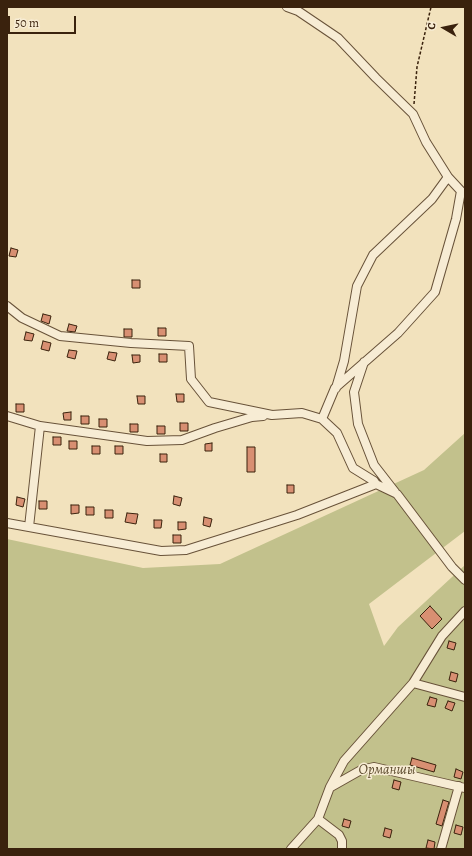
<!DOCTYPE html>
<meta charset="utf-8">
<style>
body{margin:0}
#map{position:relative;width:472px;height:856px;overflow:hidden;background:#f2e2bd;font-family:Alegreya,serif}
canvas{display:block}
.frame{position:absolute;inset:0;border:8px solid #3a220d;pointer-events:none}
.north{position:absolute;left:424px;top:8px;width:40px;height:40px;-webkit-text-stroke:3px #f7ecd4;paint-order:stroke;rotate:279deg;font-size:11px;font-weight:700;line-height:16px;text-align:center;color:#3a220d}
.north::after{content:'';display:block;margin:auto;width:14px;height:18px;background:#3a220d;clip-path:polygon(50% 0,100% 100%,50% 72%,0 100%)}
.scale{position:absolute;left:8px;top:16px;width:68px;height:18px;box-sizing:border-box;border:2px solid #3a220d;border-top:0;padding-left:5px;font-size:12px;line-height:14px;white-space:nowrap;color:#3a220d;-webkit-text-stroke:3px #f7ecd4;paint-order:stroke}
</style>
<div id="map">
<canvas width="472" height="856"></canvas>
<div class="frame"></div>
<div class="north">С</div>
<div class="scale">50 m</div>
</div>
<script>
const ctx = document.querySelector('canvas').getContext('2d');
ctx.lineJoin = 'round';
function paint(path, color) { ctx.fillStyle = color; ctx.fill(path, 'evenodd'); }
const poly = rows => new Path2D(rows.map(r => 'M' + r).join(''));
function stroke(path, color, width, dash) { ctx.strokeStyle = color; ctx.lineWidth = width; ctx.lineCap = dash ? 'butt' : 'round'; ctx.setLineDash(dash || []); ctx.stroke(path); }
function write(font, color, halo, rows, align = 'center') {
  ctx.font = font + ' Alegreya,serif'; ctx.lineWidth = 3; ctx.setLineDash([]); ctx.textBaseline = 'middle'; ctx.strokeStyle = halo; ctx.fillStyle = color; for (const [text, x, y, turn = 0] of rows) {
    ctx.save(); ctx.translate(x, y); ctx.rotate((+turn || 0) * Math.PI / 180); ctx.textAlign = isNaN(turn) ? turn : align; if (halo) ctx.strokeText(text, 0, 0); ctx.fillText(text, 0, 0); ctx.restore();
  }
}
paint(poly([
 [465,433,465,531,369,604,384,646,398,627,465,565,465,849,7,849,7,539,143,568,220,564,424,470]
]), '#c2c18c');
const building = poly([
 [11,248,18,250,16,257,9,256,11,248],
 [132,280,140,280,140,288,132,288,132,280],
 [43,314,51,316,49,324,41,321,43,314],
 [69,324,77,326,75,332,67,331,69,324],
 [158,328,166,328,166,336,158,336,158,328],
 [124,329,132,329,132,337,124,337,124,329],
 [26,332,34,334,32,341,24,340,26,332],
 [43,341,51,343,49,351,41,349,43,341],
 [69,350,77,351,75,359,67,357,69,350],
 [109,352,117,353,115,361,107,359,109,352],
 [159,354,167,354,167,362,159,362,159,354],
 [132,355,140,355,140,362,133,363,132,355],
 [176,394,184,394,184,402,177,402,176,394],
 [137,396,145,396,145,404,138,404,137,396],
 [16,404,24,404,24,412,16,412,16,404],
 [71,412,71,420,64,420,63,413,71,412],
 [81,416,89,416,89,424,81,424,81,416],
 [99,419,107,419,107,427,99,427,99,419],
 [180,423,188,423,188,431,180,431,180,423],
 [130,424,138,424,138,432,130,432,130,424],
 [157,426,165,426,165,434,157,434,157,426],
 [53,437,61,437,61,445,53,445,53,437],
 [69,441,77,441,77,449,69,449,69,441],
 [212,443,212,451,205,451,205,444,212,443],
 [92,446,100,446,100,454,92,454,92,446],
 [115,446,123,446,123,454,115,454,115,446],
 [247,447,255,447,255,472,247,472,247,447],
 [160,454,167,454,167,462,160,462,160,454],
 [287,485,294,485,294,493,287,493,287,485],
 [174,496,182,498,180,506,173,504,174,496],
 [17,497,25,499,23,507,16,505,17,497],
 [39,501,47,501,47,509,39,509,39,501],
 [71,505,79,505,79,513,71,514,71,505],
 [86,507,94,507,94,515,86,515,86,507],
 [105,510,113,510,113,518,105,518,105,510],
 [127,513,138,514,136,524,125,522,127,513],
 [204,517,212,519,210,527,203,525,204,517],
 [154,520,162,520,161,528,154,528,154,520],
 [178,522,186,522,186,529,178,530,178,522],
 [173,535,181,535,181,543,173,543,173,535],
 [430,606,442,619,432,629,420,616,430,606],
 [449,641,456,643,454,650,447,648,449,641],
 [451,672,458,674,456,682,449,680,451,672],
 [430,697,437,699,435,707,427,705,430,697],
 [448,701,455,703,452,711,445,708,448,701],
 [412,758,436,765,434,772,410,765,412,758],
 [456,769,463,772,461,779,454,777,456,769],
 [394,780,401,782,399,790,392,788,394,780],
 [443,800,449,802,442,826,436,824,443,800],
 [344,819,351,821,349,828,342,826,344,819],
 [456,825,463,827,461,835,454,833,456,825],
 [385,828,392,830,390,838,383,836,385,828],
 [428,840,435,842,434,849,426,848,428,840]
]);
paint(building, '#d88f72');
stroke(building, '#3a220d', 1);
const minor = poly([
 [287,7,298,11,338,38,376,78,413,114,426,142,448,177,461,191,456,219,435,292,398,333,335,388,322,419],
 [7,306,22,318,60,336,131,343,189,346,191,379,209,402,272,415,302,413,322,419,337,433,353,468,374,481,376,484],
 [364,362,354,392,358,424,374,465,395,492],
 [336,388,344,361,357,286,373,255,432,199,448,177],
 [7,416,40,426,29,527],
 [40,426,147,441,182,440,215,428,252,417,263,416],
 [7,523,161,551,186,550,297,515,376,484,397,494,452,567,465,580],
 [413,683,465,697],
 [331,787,361,770,374,767,465,788],
 [318,819,339,835,342,841,342,849],
 [291,849,318,819,330,787,344,761,413,683,442,636,465,611],
 [441,849,459,786]
]);
stroke(minor, '#685239', 10);
stroke(poly([
 [414,104,417,67,431,7]
]), '#3a220d', 1.5, [3, 2]);
stroke(minor, '#f7ecd4', 8);
write('italic 14px', '#5c4a2d', '#f7ecd4', [
 ["Орманшы",387,771]
]);
</script>
